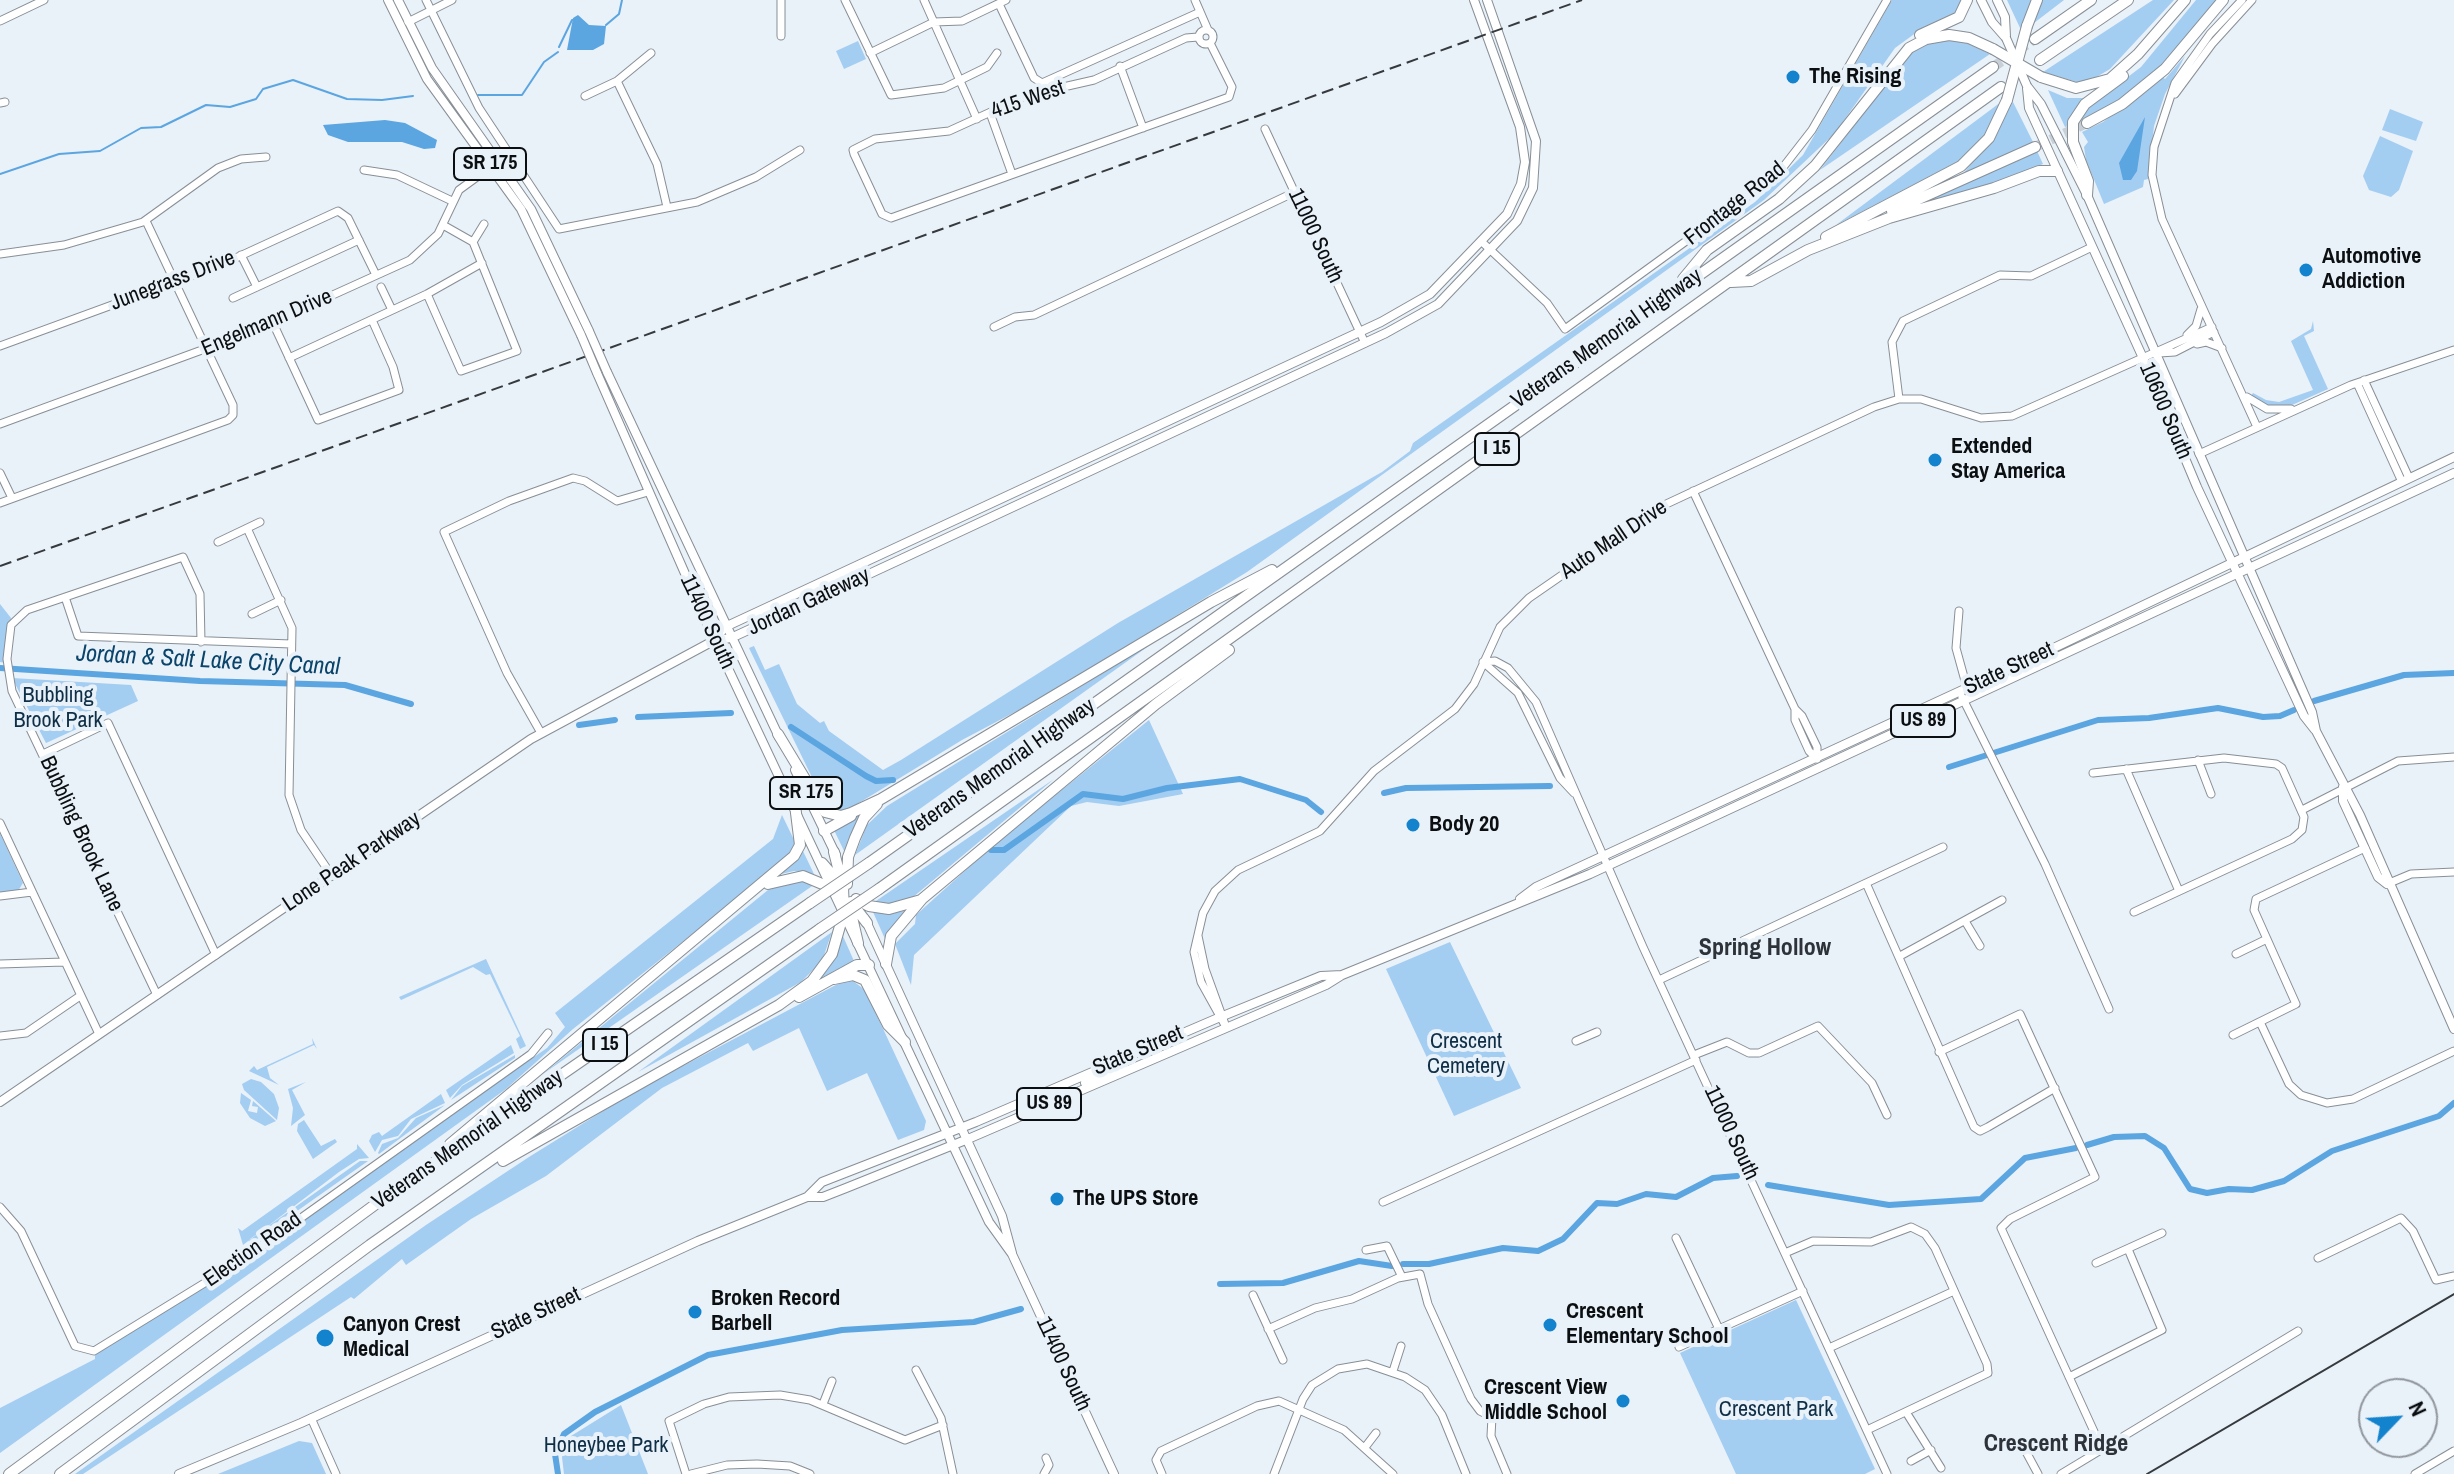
<!DOCTYPE html>
<style>
body{margin:0}
#map{position:relative;width:2454px;height:1474px;overflow:hidden;background:#e9f1f9;font-family:"Archivo Narrow",sans-serif}
canvas{display:block}
.north{position:absolute;left:2358px;top:1378px;width:80px;height:80px;box-sizing:border-box;background:#e9f1f9;border:2px solid #91979c;border-radius:50%;rotate:65deg;font-size:22px;font-weight:700;line-height:32px;text-align:center;color:#0c0f11}
.north::after{content:'';display:block;margin:auto;width:28px;height:36px;background:#1383cd;clip-path:polygon(50% 0,100% 100%,50% 72%,0 100%)}
</style>
<div id="map">
<canvas width="2454" height="1474"></canvas>
<div class="north">N</div>
</div>
<script>
const ctx = document.querySelector('canvas').getContext('2d');
ctx.lineJoin = 'round';
function paint(path, color) { ctx.fillStyle = color; ctx.fill(path, 'evenodd'); }
const poly = rows => new Path2D(rows.map(r => 'M' + r).join(''));
function stroke(path, color, width, dash) { ctx.strokeStyle = color; ctx.lineWidth = width; ctx.lineCap = dash ? 'butt' : 'round'; ctx.setLineDash(dash || []); ctx.stroke(path); }
function write(font, color, halo, rows, align = 'center') {
  ctx.font = font + ' "Archivo Narrow",sans-serif'; ctx.lineWidth = 8; ctx.setLineDash([]); ctx.textBaseline = 'middle'; ctx.strokeStyle = halo; ctx.fillStyle = color; for (const [text, x, y, turn = 0] of rows) {
    ctx.save(); ctx.translate(x, y); ctx.rotate((+turn || 0) * Math.PI / 180); ctx.textAlign = isNaN(turn) ? turn : align; if (halo) ctx.strokeText(text, 0, 0); ctx.fillText(text, 0, 0); ctx.restore();
  }
}
paint(poly([
 [1892,0,1961,0,1956,14,1917,32,1895,48,1835,133,1764,200,1247,572,1049,694,962,740,854,806,843,811,825,804,749,648,754,646,765,670,779,664,797,704,820,723,824,721,829,731,883,770,901,760,1118,623,1382,472,1410,451,1413,443,1755,202,1803,155],
 [2007,0,2032,0,2021,30],
 [2043,0,2064,0,2034,23,2034,20],
 [2153,0,2174,0,2110,69,2088,82,2077,82,2043,72],
 [2196,0,2219,0,2157,71,2120,100,2079,121,2087,108,2141,67],
 [1945,40,1962,41,1990,54,1820,170,1910,53,1926,44],
 [858,41,866,59,844,69,836,51],
 [2185,56,2165,94,2154,126,2148,179,2144,180,2143,187,2104,204,2086,160,2084,147,2088,142,2082,132,2103,122,2161,76,2165,79],
 [2048,90,2067,98,2087,98,2077,107,2069,126,2065,127],
 [2012,100,2033,142,1962,175,1998,131],
 [2001,102,1987,132,1957,162,1836,225],
 [2390,109,2423,122,2416,141,2382,130],
 [2380,136,2413,151,2399,190,2391,197,2369,190,2363,176],
 [2037,151,2043,164,1992,184,1912,207],
 [2313,321,2314,331,2304,336,2328,389,2292,405,2273,407,2250,397,2253,393,2266,400,2279,402,2313,390,2291,341,2311,329],
 [0,604,11,618,5,663,0,662],
 [1150,644,1150,645,855,855,867,825,887,806],
 [12,678,131,685,138,701,46,743],
 [1149,720,1183,794,1119,806,1087,802,1071,806,914,955,911,985,895,944,915,924,916,915,997,842],
 [1054,779,912,898,891,905,873,903],
 [868,809,846,855,834,830],
 [782,815,796,844,790,856,573,1029,506,1089,0,1453,0,1408,95,1359,95,1355,183,1300,547,1048,565,1027,555,1013,773,839],
 [0,833,23,883,18,891,0,892],
 [802,849,814,874,794,871,777,875],
 [805,881,815,884,543,1074,768,890,776,885],
 [911,909,887,935,885,939,873,912,891,914],
 [832,932,822,961,801,982,638,1072],
 [842,934,854,961,817,982],
 [1450,942,1521,1088,1454,1116,1386,969],
 [486,959,526,1046,520,1049,516,1039,520,1036,490,974,486,975,473,967,401,1000,399,997],
 [849,978,865,990,926,1121,924,1130,898,1140,867,1073,827,1091,799,1028,753,1051,748,1043,662,1088,546,1176,471,1219,406,1265,402,1259,354,1299,351,1297,83,1474,75,1474,426,1225,529,1157,632,1093],
 [312,1038,317,1049,314,1045,267,1067,270,1078,279,1085,249,1071,254,1066,257,1070,313,1044],
 [511,1045,514,1053,462,1085,450,1098,446,1090],
 [515,1055,515,1058,451,1100,462,1086],
 [251,1079,261,1082,274,1094,279,1108,277,1120,244,1090,242,1084],
 [306,1082,292,1090,305,1115,291,1126,293,1108,288,1089],
 [241,1093,251,1100,248,1111,257,1113,258,1107,252,1106,253,1101,276,1121,265,1126,250,1118,240,1103],
 [441,1094,445,1103,411,1119,398,1136,382,1140,375,1152,369,1141,372,1135,379,1132,382,1136],
 [445,1105,379,1154,378,1153,382,1144,398,1138,416,1118],
 [304,1120,321,1146,335,1139,337,1142,313,1159,297,1131,298,1124],
 [357,1144,369,1158,359,1159,339,1172,243,1245,238,1228,242,1231,357,1149],
 [360,1161,368,1161,246,1247,250,1239],
 [1796,1300,1875,1469,1865,1474,1736,1474,1680,1353],
 [621,1405,648,1474,564,1474,562,1457,571,1436],
 [299,1441,312,1443,326,1474,218,1474]
]), '#a4cdf2');
paint(poly([
 [578,15,589,25,606,26,604,44,593,50,567,50,573,18],
 [2145,117,2137,171,2131,180,2123,180,2119,163],
 [385,120,405,123,437,140,435,148,424,149,402,142,348,142,328,135,323,125]
]), '#5ba5e1');
stroke(poly([
 [606,25,619,14,622,0],
 [559,47,572,20,575,20],
 [478,95,522,95,544,62,558,52],
 [0,174,59,154,100,151,141,128,161,127,206,105,230,107,256,99,263,89,293,80,347,99,382,100,413,96]
]), '#5ba5e1', 2);
stroke(poly([
 [0,668,200,681,345,685,411,704],
 [2314,701,2404,675,2454,673],
 [638,717,731,713],
 [579,725,615,720],
 [791,727,866,776,876,781,893,780],
 [1949,767,2098,720,2149,718,2218,708,2263,717,2280,716,2294,710],
 [1384,793,1406,788,1550,786],
 [991,850,1004,850,1083,794,1123,799,1167,788,1240,779,1306,800,1321,812],
 [2087,1145,2114,1137,2145,1136,2164,1148,2190,1189,2207,1193,2229,1189,2252,1190,2284,1181,2332,1151,2439,1116,2454,1103],
 [1768,1185,1889,1205,1981,1199,2025,1158,2076,1148],
 [1403,1264,1429,1264,1503,1248,1538,1251,1563,1239,1597,1203,1617,1204,1646,1194,1676,1197,1713,1178,1737,1176],
 [1220,1284,1283,1283,1359,1261,1392,1266],
 [558,1474,555,1454,564,1434,595,1412,708,1355,842,1330,974,1322,1021,1309]
]), '#5ba5e1', 6);
stroke(poly([
 [1993,67,2035,39],
 [2037,146,2087,123]
]), '#c8cfd6', 10, [10, 5]);
const minor = poly([
 [426,0,479,108,559,229,697,202,756,177,800,150],
 [845,0,891,95,944,88,987,67,997,53],
 [924,0,977,119],
 [1195,0,1208,30],
 [2242,0,2210,34,2175,83,2154,147,2152,175,2162,219,2257,427],
 [999,4,1034,78,1042,83,1200,12],
 [0,21,44,0],
 [408,22,452,0],
 '1199 37a7 7 0 1 1 14 0a7 7 0 1 1-14 0Z',
 [781,36,781,0],
 [1198,37,1186,38,1094,80,1028,95,949,131,875,139,853,150,854,154,882,214,891,218,1229,97,1232,87,1210,43],
 [870,53,934,22,962,21,1006,0],
 [1120,66,1143,128],
 [617,81,657,164,667,207],
 [2175,94,2212,44,2252,0],
 [585,96,617,81,651,53],
 [0,103,5,102],
 [990,113,1012,174],
 [1265,129,1365,343],
 [364,170,397,175,452,201],
 [473,242,484,224],
 [1482,242,1547,303,1565,329,1777,175,1812,130,1887,0],
 [0,254,64,245,143,222,218,168,241,159,266,157],
 [241,255,257,287],
 [381,287,392,310],
 [427,294,461,371,517,351,473,242,443,225],
 [233,298,359,240],
 [273,323,318,420,399,390,393,367,372,320],
 [994,327,1015,317,1034,315,1295,192],
 [2187,335,2196,326,2201,309],
 [2197,344,2206,342,2222,348],
 [0,346,216,267,338,211,348,218,376,275],
 [2159,353,2175,352,2214,332],
 [289,358,427,294,482,263],
 [2364,380,2409,478],
 [2357,383,2402,482],
 [2247,397,2267,409,2291,409],
 [1899,399,1892,342,1903,321,2000,275,2031,276,2092,247],
 [0,424,251,332,410,260,438,234,459,190,492,166],
 [2199,454,2351,385,2454,350],
 [0,473,12,498],
 [1693,491,1795,709,1802,716,1817,747,1817,759],
 [0,503,228,420,233,415,233,405,146,221],
 [247,528,292,628,289,795,301,830,332,876],
 [218,542,260,522],
 [65,597,78,636,291,644],
 [1959,611,1956,648,1967,688],
 [252,614,281,600],
 [1483,662,1495,661,1508,668,1536,702,1643,947,1887,1474],
 [1483,662,1518,693,1560,778,1574,793],
 [1962,697,2045,864,2109,1009],
 [1795,709,1795,720,1809,751,1817,759],
 [541,733,507,673,444,532,509,501,573,478,585,481,617,501,648,492],
 [43,754,108,723,216,955],
 [2198,760,2211,794],
 [2126,769,2179,891],
 [2093,773,2224,758,2276,764,2282,768,2304,817,2302,830,2292,839,2134,912],
 [2302,810,2398,761,2454,757],
 [0,823,99,1034],
 [1866,883,1974,1127,1980,1131,1988,1127,2055,1088],
 [2387,884,2411,874,2454,872],
 [0,896,32,892],
 [1965,921,1980,946],
 [1198,936,1205,969,1226,1027],
 [2236,954,2267,939],
 [1900,956,2002,900],
 [0,964,64,962],
 [1659,980,1943,847],
 [157,995,12,691,7,659,11,625,27,610,183,557,200,594,201,642],
 [2260,1022,2289,1084,2301,1095,2327,1103,2353,1099,2454,1051],
 [1226,1027,1201,982,1194,952,1203,913,1215,891,1238,870,1320,831,1374,771,1455,709,1474,684,1500,627,1529,598,1662,506,1874,407,1899,399,1921,399,1981,418,2012,416,2212,327],
 [2233,1035,2296,1004,2254,910,2256,899,2365,848],
 [0,1036,26,1033,80,996],
 [1576,1041,1597,1032],
 [1939,1052,2020,1014,2095,1177,2010,1219,2001,1228,2102,1449],
 [1694,1055,1727,1042,1749,1053,1759,1053,1818,1026,1872,1083,1887,1115],
 [1383,1202,1696,1060],
 [0,1207,21,1231,75,1346,94,1351,242,1260,531,1054,548,1033],
 [1676,1238,1719,1329],
 [1366,1250,1387,1246,1402,1277],
 [1785,1253,1813,1241,1871,1242,1911,1227,1925,1234,1935,1248,1987,1364,1988,1373,1867,1430],
 [2318,1258,2401,1218,2413,1231,2436,1280,2454,1276],
 [2096,1263,2162,1233],
 [1253,1295,1283,1360],
 [1268,1329,1315,1308,1352,1299,1398,1278,1420,1274,1428,1304,1471,1399,1480,1411,1492,1417,1491,1436,1507,1474],
 [1679,1347,1803,1291],
 [1829,1348,1954,1291],
 [916,1370,941,1418,953,1474],
 [1393,1371,1401,1346],
 [2069,1377,2162,1330,2128,1249],
 [823,1404,832,1381],
 [1906,1412,1941,1468],
 [311,1418,336,1474],
 [1366,1446,1376,1433],
 [2024,1448,2038,1474],
 [1911,1461,1931,1450],
 [686,1474,669,1421,704,1404,729,1397,780,1395,810,1400,905,1440,943,1425],
 [691,1474,727,1465,757,1464,790,1466,810,1474],
 [1044,1474,1049,1465,1046,1458],
 [1162,1474,1156,1460,1161,1451,1257,1406,1279,1401,1344,1430,1393,1474],
 [1274,1474,1303,1399,1312,1385,1338,1369,1367,1364,1405,1377,1425,1390,1442,1415,1466,1474],
 [2061,1474,2298,1331],
 [2415,1474,2454,1451]
]);
const major = poly([
 [388,0,427,79,521,209,581,335],
 [398,0,432,68,531,209,589,331],
 [1981,0,1992,22,2006,38],
 [1997,0,2005,17,2006,37],
 [2027,86,2041,104,2087,195,2312,712,2316,731,2360,815,2454,1029],
 [2027,88,2029,108,2143,358,2197,487,2304,716,2315,730],
 [607,372,779,737],
 [597,373,708,626,989,1222,1012,1254,1114,1474],
 [716,640,731,638,910,555,1386,333,1438,304,1517,221,1533,188,1536,141,1487,0],
 [795,770,836,855],
 [2343,787,2343,801,2378,877,2387,884],
 [1520,899,1536,887,2060,645,2454,457],
 [865,919,1002,1216,1012,1253],
 [1085,1083,1123,1064,1125,1057],
 [0,1102,531,739,715,640,725,627,1381,322,1430,294,1507,214,1521,184,1525,162,1520,127,1474,0],
 [807,1197,822,1182,976,1122,1218,1018,1321,976,1342,975],
 [179,1474,301,1423,698,1241,807,1197,823,1197,846,1188,968,1139,1326,985,1342,975,1590,874,2454,473]
]);
const highway = poly([
 [2027,26,2037,0],
 [1920,35,1959,17,1967,0],
 [2035,39,2091,0],
 [2040,60,2128,0],
 [2041,77,2076,88,2110,79,2138,54,2185,0],
 [2087,123,2122,104,2165,69,2223,0],
 [2087,195,2088,181,2073,142,2073,122,2085,104,2123,76],
 [1892,211,2035,147],
 [1826,237,1961,166,1989,138,2007,100],
 [1683,279,1707,250,1779,199,1815,166,1909,48,1926,39,1949,35,1969,38,1993,49],
 [1731,282,1751,281,1808,250,1889,218,1994,188,2039,171,2057,171],
 [778,734,825,812,841,816,851,813,881,799,1211,602,1272,570],
 [824,831,851,816],
 [822,863,842,886],
 [869,863,1993,67],
 [768,884,803,876,839,891],
 [847,884,848,857,855,838,864,818,877,804],
 [879,889,2001,87],
 [856,899,869,906,889,909,921,900],
 [851,902,867,923],
 [849,904,858,943],
 [886,964,891,936,922,899,1156,704,1229,650],
 [834,979,853,975,865,980,888,1025,905,1042],
 [799,997,857,965,869,965],
 [450,1144,794,856,800,845,795,805],
 [503,1161,779,1005,812,981,832,954,844,912,843,887,834,852],
 [9,1474,399,1187,810,903],
 [60,1474,370,1245,820,929]
]);
stroke(minor, '#888f96', 9);
stroke(major, '#888f96', 10);
stroke(highway, '#888f96', 12);
stroke(minor, '#fff', 7);
stroke(major, '#fff', 8);
stroke(highway, '#fff', 10);
stroke(poly([
 [2147,1474,2454,1294]
]), '#363a3d', 2);
stroke(poly([
 [0,566,1582,0]
]), '#363a3d', 2, [12, 6]);
const majorBridge = poly([
 [2006,38,2027,86],
 [589,331,607,372],
 [581,335,597,373]
]);
const highwayBridge = poly([
 [1993,49,2041,77],
 [2007,100,2027,26],
 [810,903,869,863],
 [820,929,879,889]
]);
stroke(majorBridge, '#888f96', 10, []);
stroke(highwayBridge, '#888f96', 12, []);
stroke(majorBridge, '#fff', 8);
stroke(highwayBridge, '#fff', 10);
for (const [x, y, r, color] of [
 [1793,77,8,"#1383cd"],
 [2306,270,8,"#1383cd"],
 [1935,460,8,"#1383cd"],
 [1413,825,8,"#1383cd"],
 [1057,1199,8,"#1383cd"],
 [695,1312,8,"#1383cd"],
 [1550,1325,8,"#1383cd"],
 [325,1338,10,"#1383cd"],
 [1623,1401,8,"#1383cd"]
]) { const dot = new Path2D(); dot.arc(x, y, r, 0, 2 * Math.PI); ctx.fillStyle = color; ctx.fill(dot); stroke(dot, '#e9f1f9', 3); }
for (const [x, y, w] of [
 [490,164,72],
 [1497,449,44],
 [1923,721,64],
 [806,793,72],
 [605,1045,44],
 [1049,1104,64]
]) { const box = new Path2D(); box.roundRect(x - w / 2, y - 16, w, 32, 6); ctx.fillStyle = '#e9f1f9'; ctx.fill(box); stroke(box, '#0c0f11', 2); }
write('bold 20px', '#0c0f11', null, [
 ["SR 175",490,164],
 ["I 15",1497,449],
 ["US 89",1923,721],
 ["SR 175",806,793],
 ["I 15",605,1045],
 ["US 89",1049,1104]
]);
write('bold 22px', '#0c0f11', '#e9f1f9', [
 ["The Rising",1809,77],
 ["Automotive",2322,257],
 ["Addiction",2322,282],
 ["Extended",1951,447],
 ["Stay America",1951,472],
 ["Body 20",1429,825],
 ["The UPS Store",1073,1199],
 ["Broken Record",711,1299],
 ["Barbell",711,1324],
 ["Crescent",1566,1312],
 ["Elementary School",1566,1337],
 ["Canyon Crest",343,1325],
 ["Medical",343,1350],
 ["Crescent View",1607,1388,"right"],
 ["Middle School",1607,1413,"right"]
], 'left');
write('22px', '#0c0f11', '#e9f1f9', [
 ["415 West",1028,100,-19],
 ["Frontage Road",1735,204,-38],
 ["11000 South",1315,236,65],
 ["Junegrass Drive",173,281,-21],
 ["Engelmann Drive",267,323,-23],
 ["Veterans Memorial Highway",1607,339,-35],
 ["10600 South",2165,411,67],
 ["Auto Mall Drive",1614,540,-34],
 ["Jordan Gateway",809,602,-25],
 ["11400 South",707,622,65],
 ["State Street",2009,669,-25],
 ["Veterans Memorial Highway",1000,769,-35],
 ["Bubbling Brook Lane",81,834,65],
 ["Lone Peak Parkway",352,862,-34],
 ["State Street",1138,1051,-23],
 ["11000 South",1731,1133,65],
 ["Veterans Memorial Highway",468,1140,-35],
 ["Election Road",253,1250,-35],
 ["State Street",536,1314,-25],
 ["11400 South",1063,1364,65]
]);
write('22px', '#0f2f47', '#e9f1f9', [
 ["Bubbling",58,696],
 ["Brook Park",58,721],
 ["Crescent",1466,1042],
 ["Cemetery",1466,1067],
 ["Crescent Park",1776,1410],
 ["Honeybee Park",606,1446]
]);
write('italic 24px', '#0a446b', '#e9f1f9', [
 ["Jordan & Salt Lake City Canal",208,661,3]
]);
write('bold 24px', '#2d3339', '#e9f1f9', [
 ["Spring Hollow",1765,949],
 ["Crescent Ridge",2056,1445]
]);
</script>
